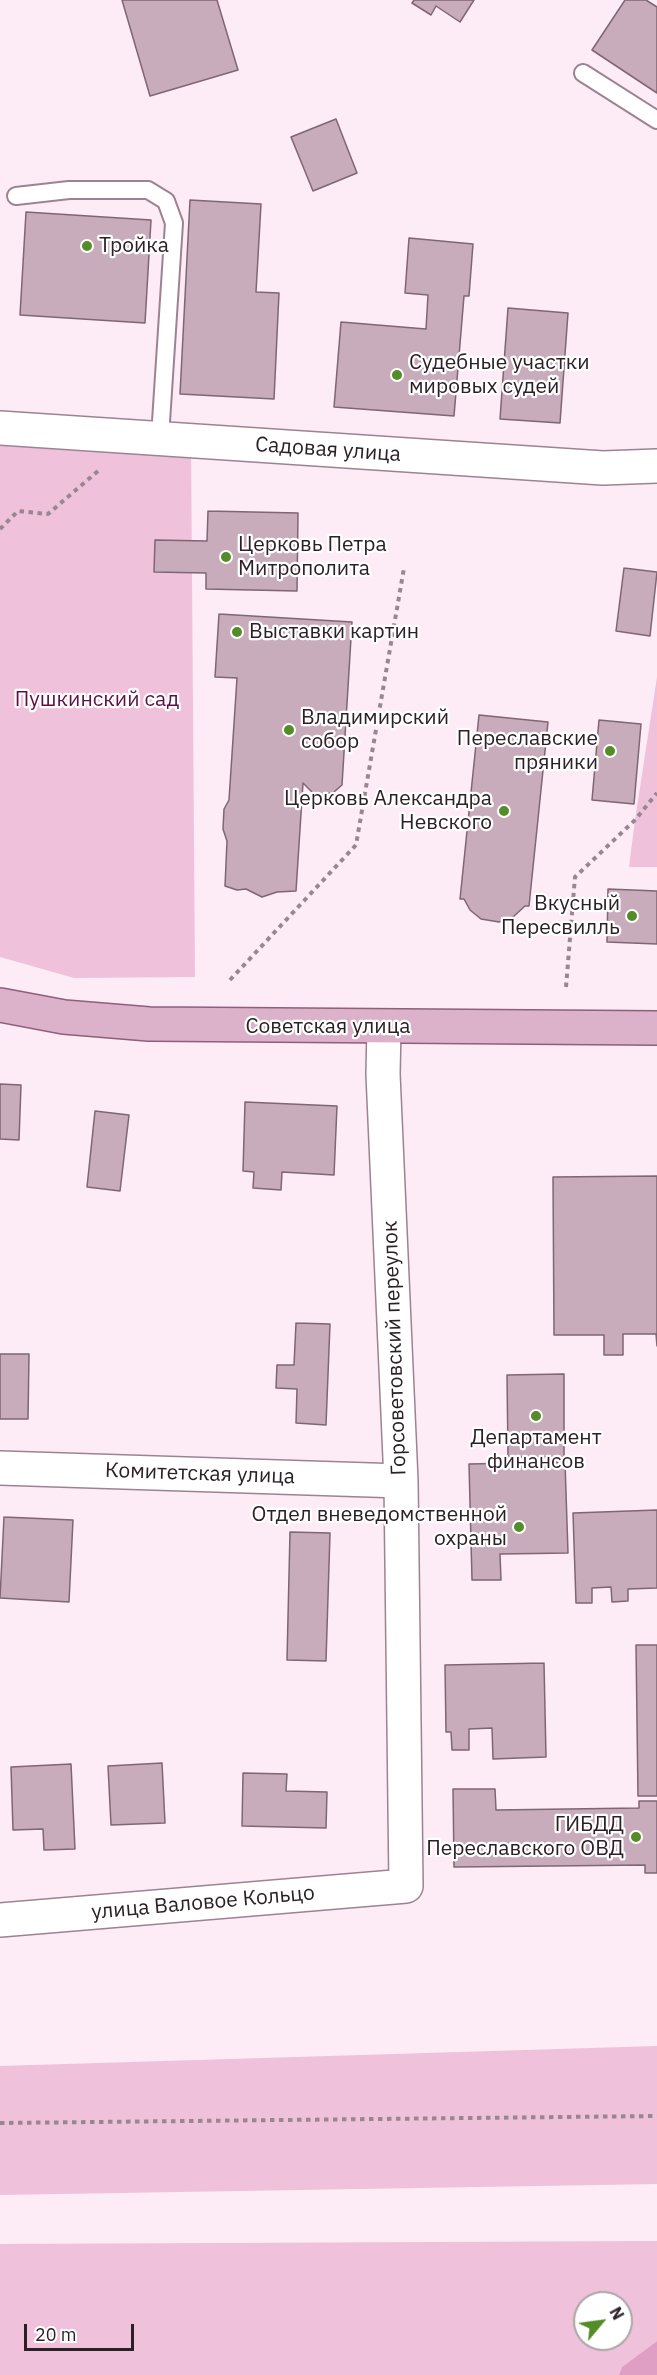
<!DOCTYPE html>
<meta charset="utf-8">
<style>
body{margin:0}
#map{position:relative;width:657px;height:2375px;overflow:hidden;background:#fdebf5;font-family:"IBM Plex Sans",sans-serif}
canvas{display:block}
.north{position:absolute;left:573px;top:2291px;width:60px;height:60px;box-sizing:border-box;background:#fff;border:2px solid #aaa6a8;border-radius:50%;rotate:61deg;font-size:16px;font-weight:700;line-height:24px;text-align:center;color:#2b2026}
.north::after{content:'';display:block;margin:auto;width:21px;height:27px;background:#538c28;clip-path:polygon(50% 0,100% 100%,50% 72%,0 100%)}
.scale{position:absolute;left:24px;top:2324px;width:110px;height:27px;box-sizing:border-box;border:3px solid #2b2026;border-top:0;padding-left:8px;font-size:18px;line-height:21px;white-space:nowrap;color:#2b2026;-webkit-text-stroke:4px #fff;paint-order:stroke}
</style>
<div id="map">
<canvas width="657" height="2375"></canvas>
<div class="north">N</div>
<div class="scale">20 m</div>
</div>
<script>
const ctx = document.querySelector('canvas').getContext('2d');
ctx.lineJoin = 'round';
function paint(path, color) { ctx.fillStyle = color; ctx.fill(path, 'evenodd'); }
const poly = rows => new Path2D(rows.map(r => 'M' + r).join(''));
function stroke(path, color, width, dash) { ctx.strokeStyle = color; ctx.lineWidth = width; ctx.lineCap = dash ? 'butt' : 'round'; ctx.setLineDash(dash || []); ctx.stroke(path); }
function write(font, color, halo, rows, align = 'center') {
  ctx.font = font + ' "IBM Plex Sans",sans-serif'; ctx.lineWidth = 4.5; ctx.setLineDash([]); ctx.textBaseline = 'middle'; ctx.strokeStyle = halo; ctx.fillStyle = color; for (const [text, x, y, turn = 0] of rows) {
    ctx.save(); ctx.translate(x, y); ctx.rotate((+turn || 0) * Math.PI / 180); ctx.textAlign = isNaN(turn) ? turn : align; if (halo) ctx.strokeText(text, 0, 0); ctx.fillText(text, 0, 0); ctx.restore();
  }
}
paint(poly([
 [0,430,191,443,195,977,74,978,0,957],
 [657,677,657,867,629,867,635,820],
 [657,2046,657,2184,0,2195,0,2066],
 [657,2241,657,2341,622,2367,619,2375,0,2375,0,2244],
 [585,2303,621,2303,621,2339,585,2339]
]), '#f0c1db');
paint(poly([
 [657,2341,657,2375,619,2375,622,2367]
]), '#df9ec3');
const building = poly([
 [122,0,217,0,238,70,150,96,122,0],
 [414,0,474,0,460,22,436,6,431,15,412,3,414,0],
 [625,0,646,0,657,7,657,93,592,50,625,0],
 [336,119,357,173,313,191,291,137,336,119],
 [190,200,261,204,256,292,279,293,274,399,180,394,190,200],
 [26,212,151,220,145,323,20,315,26,212],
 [409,238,473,244,469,296,464,296,454,416,334,407,341,322,426,329,428,295,405,293,409,238],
 [508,308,568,313,560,423,500,419,508,308],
 [208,511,298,513,297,591,206,589,206,573,154,572,155,540,207,541,208,511],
 [624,568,657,572,650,636,616,631,624,568],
 [219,614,352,622,342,785,334,792,323,795,313,793,303,783,296,891,277,892,262,897,246,889,237,890,225,886,227,841,223,829,224,809,229,800,237,678,215,677,219,614],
 [479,715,548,722,529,906,525,906,513,917,499,922,481,919,470,910,464,899,460,899,479,715],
 [599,720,641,724,634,804,592,800,599,720],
 [608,889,657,891,657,944,607,942,608,889],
 [0,1084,21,1085,19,1140,0,1139,0,1084],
 [245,1102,337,1106,334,1175,282,1172,281,1190,253,1188,254,1172,243,1171,245,1102],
 [95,1111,129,1115,120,1191,87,1187,95,1111],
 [657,1176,657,1346,656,1334,623,1334,623,1355,604,1355,604,1335,554,1335,553,1177,657,1176],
 [296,1323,330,1324,326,1425,296,1423,297,1389,276,1388,277,1365,294,1365,296,1323],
 [0,1354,29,1354,28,1419,0,1419,0,1354],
 [564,1374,564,1457,508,1457,507,1375,564,1374],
 [565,1462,568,1553,500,1554,501,1580,472,1580,469,1464,565,1462],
 [657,1510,657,1588,628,1589,628,1601,612,1602,611,1587,592,1588,592,1603,576,1603,573,1513,657,1510],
 [4,1517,73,1520,69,1602,0,1598,4,1517],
 [290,1532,330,1533,326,1661,287,1660,290,1532],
 [636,1645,657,1645,657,1796,638,1796,636,1645],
 [544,1663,546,1757,493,1759,492,1728,469,1729,469,1750,452,1750,451,1732,446,1732,445,1665,544,1663],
 [162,1763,165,1823,111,1825,108,1766,162,1763],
 [71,1764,75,1849,44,1850,43,1829,13,1830,11,1767,71,1764],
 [243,1773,287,1774,286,1791,327,1792,326,1828,242,1826,243,1773],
 [453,1789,495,1789,496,1810,639,1808,639,1801,657,1801,657,1873,645,1873,645,1865,454,1867,453,1789]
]);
paint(building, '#c8acbb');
stroke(building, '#7f6674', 1.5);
const service = poly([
 [583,73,657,120],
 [16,196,69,190,148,190,166,201,174,223,160,437]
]);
const minor = poly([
 [0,428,603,468,657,466],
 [0,1468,401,1481],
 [0,1920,406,1886,401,1481,383,1074,384,1027]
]);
const primary = poly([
 [0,1005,64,1017,149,1024,657,1028]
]);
stroke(service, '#9d8391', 20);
stroke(minor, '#9d8391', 36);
stroke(primary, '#8f5e7a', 36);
stroke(poly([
 [0,529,18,511,48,514,98,471],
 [230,980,356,845,404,568],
 [566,987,575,877,635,820,657,793],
 [0,2123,657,2116]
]), '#978890', 4, [4.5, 4.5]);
stroke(service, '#fff', 16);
stroke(minor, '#fff', 33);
stroke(primary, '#dcb2cb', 33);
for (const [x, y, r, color] of [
 [87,246,6,"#538c28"],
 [397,375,6,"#538c28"],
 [226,557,6,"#538c28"],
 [237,632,6,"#538c28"],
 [289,730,6,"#538c28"],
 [610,751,6,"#538c28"],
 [504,811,6,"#538c28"],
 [632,916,6,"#538c28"],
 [536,1416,6,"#538c28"],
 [519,1527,6,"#538c28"],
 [636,1837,6,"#538c28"]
]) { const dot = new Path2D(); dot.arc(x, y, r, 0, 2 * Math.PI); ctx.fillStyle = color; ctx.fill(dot); stroke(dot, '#fff', 2); }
write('21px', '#2b2026', '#fff', [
 ["Тройка",99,246],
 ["Судебные участки",409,363],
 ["мировых судей",409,387],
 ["Церковь Петра",238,545],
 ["Митрополита",238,569],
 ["Выставки картин",249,632],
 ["Владимирский",301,718],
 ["собор",301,742],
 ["Переславские",598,739,"right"],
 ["пряники",598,763,"right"],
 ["Церковь Александра",492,799,"right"],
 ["Невского",492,823,"right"],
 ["Вкусный",620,904,"right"],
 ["Пересвилль",620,928,"right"],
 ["Департамент",536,1438,"center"],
 ["финансов",536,1462,"center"],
 ["Отдел вневедомственной",507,1515,"right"],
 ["охраны",507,1539,"right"],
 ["ГИБДД",624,1825,"right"],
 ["Переславского ОВД",624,1849,"right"]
], 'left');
write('21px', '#2b2026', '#fff', [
 ["Садовая улица",328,450,4],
 ["Советская улица",328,1027],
 ["Горсоветовский переулок",395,1348,-92],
 ["Комитетская улица",200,1474,2],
 ["улица Валовое Кольцо",203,1903,-5]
]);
write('21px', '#5c1044', '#fff', [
 ["Пушкинский сад",97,700]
]);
</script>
